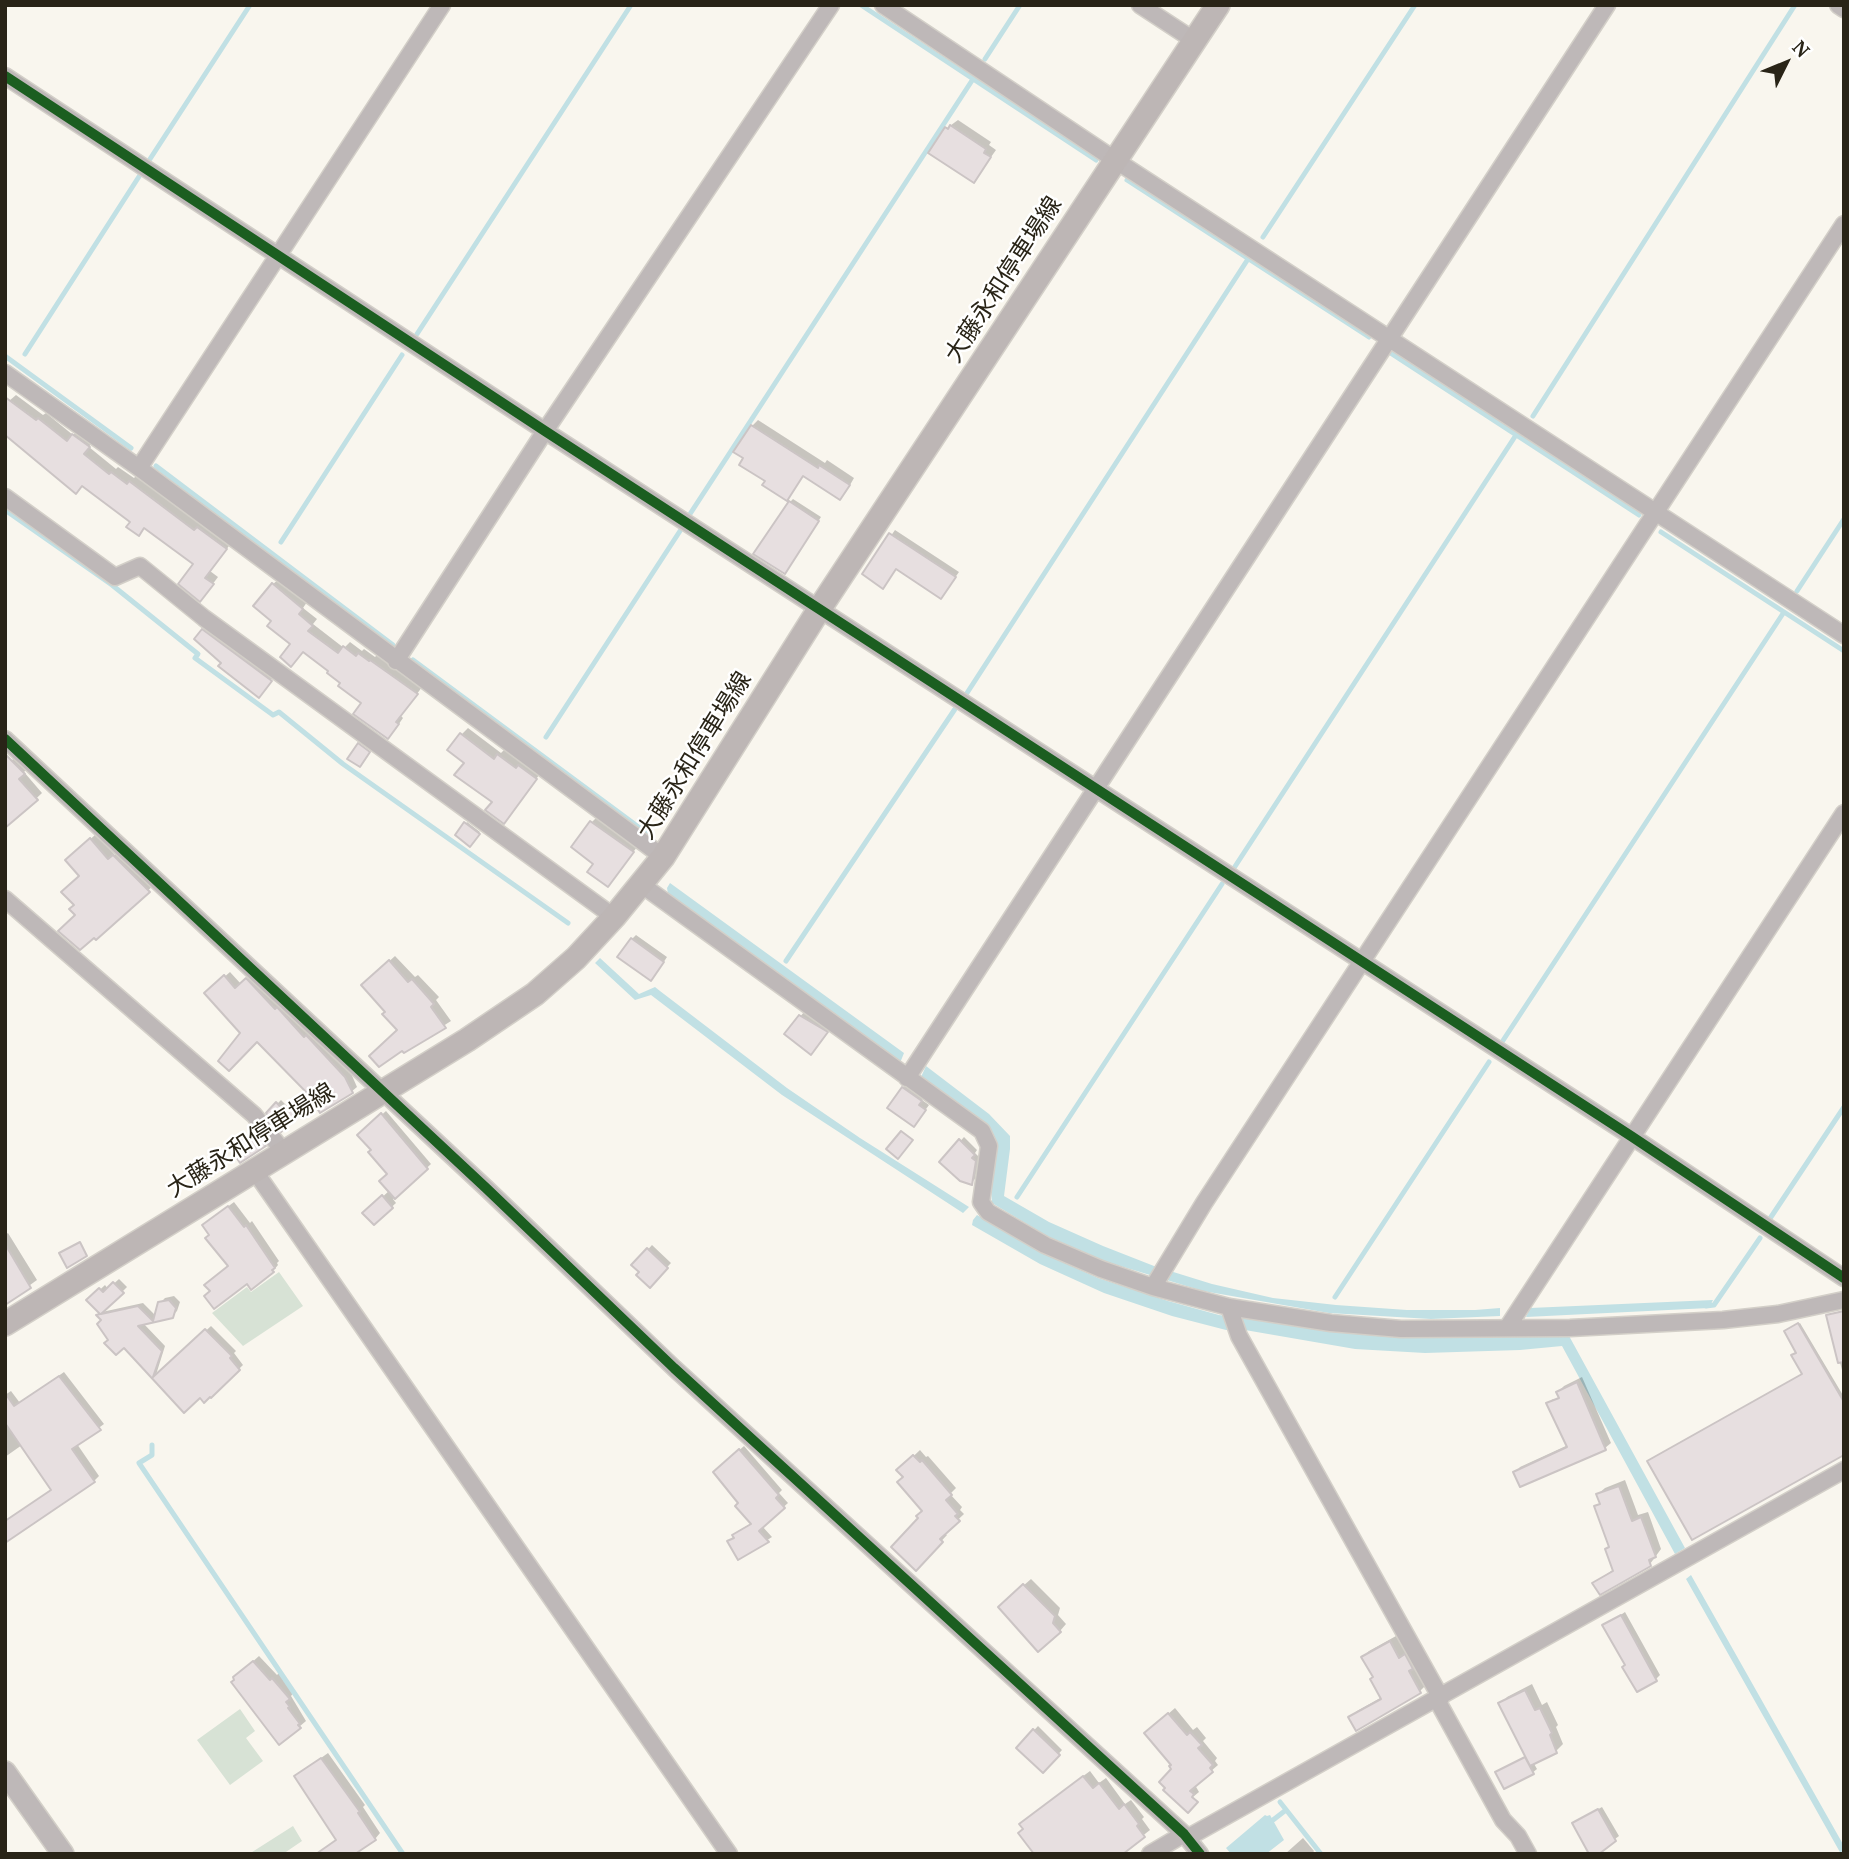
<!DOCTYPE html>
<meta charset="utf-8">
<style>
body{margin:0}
#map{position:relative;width:1849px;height:1859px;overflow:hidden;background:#f9f6ee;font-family:"PT Serif",serif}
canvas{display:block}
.frame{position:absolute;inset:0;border:7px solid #292417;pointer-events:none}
.north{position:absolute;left:1751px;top:28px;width:70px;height:70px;-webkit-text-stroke:5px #fff;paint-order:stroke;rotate:47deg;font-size:19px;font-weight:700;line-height:28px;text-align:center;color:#292417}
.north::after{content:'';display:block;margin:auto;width:24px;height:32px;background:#292417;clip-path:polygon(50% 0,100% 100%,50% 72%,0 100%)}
</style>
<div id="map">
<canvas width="1849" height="1859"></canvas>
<div class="frame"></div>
<div class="north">N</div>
</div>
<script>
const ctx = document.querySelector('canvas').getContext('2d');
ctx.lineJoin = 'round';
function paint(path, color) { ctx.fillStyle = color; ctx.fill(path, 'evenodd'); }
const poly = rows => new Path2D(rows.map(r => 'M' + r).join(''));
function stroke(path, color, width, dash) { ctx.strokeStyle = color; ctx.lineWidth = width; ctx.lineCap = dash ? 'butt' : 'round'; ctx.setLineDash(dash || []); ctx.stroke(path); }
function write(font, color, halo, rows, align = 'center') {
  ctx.font = font + ' "PT Serif","Noto Sans JP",serif'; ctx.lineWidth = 5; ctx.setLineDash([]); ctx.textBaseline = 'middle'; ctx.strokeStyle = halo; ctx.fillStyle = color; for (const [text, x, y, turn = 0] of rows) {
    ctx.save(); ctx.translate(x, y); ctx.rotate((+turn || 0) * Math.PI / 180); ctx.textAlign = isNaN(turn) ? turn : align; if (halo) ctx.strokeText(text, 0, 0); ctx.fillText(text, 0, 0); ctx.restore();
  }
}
paint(poly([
 [279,1272,303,1306,243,1346,212,1313,247,1287,251,1292],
 [240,1709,255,1731,246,1738,263,1761,230,1785,197,1740],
 [293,1826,302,1841,283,1854,249,1854]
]), '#d7e2d5');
paint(poly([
 [670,883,904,1053,900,1063,668,894,667,888],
 [600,958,639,994,655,987,660,991,787,1088,860,1138,969,1207,963,1213,782,1095,651,995,635,1000,595,963],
 [926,1066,989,1114,1010,1136,1010,1149,1004,1196,1049,1222,1103,1246,1154,1266,1212,1284,1273,1298,1336,1305,1407,1310,1475,1310,1500,1308,1500,1316,1431,1319,1329,1313,1203,1291,1107,1262,1047,1236,992,1203,991,1190,997,1148,994,1135,988,1125,976,1116,921,1077],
 [977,1215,1042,1253,1098,1278,1168,1301,1219,1315,1332,1331,1400,1338,1568,1334,1685,1548,1675,1554,1562,1346,1520,1350,1425,1353,1355,1349,1245,1330,1226,1330,1172,1316,1104,1293,1040,1264,972,1225,973,1220],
 [1713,1300,1709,1308,1526,1317,1530,1308],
 [1691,1575,1844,1846,1844,1854,1841,1854,1686,1579],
 [1265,1815,1267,1816,1270,1815,1284,1840,1266,1854,1231,1854,1226,1848]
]), '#c1e0e4');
paint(poly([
 [958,120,991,142,989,145,996,150,974,181,947,128],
 [16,395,43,415,46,413,73,435,80,429,94,440,89,447,116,469,118,467,134,478,136,476,201,524,204,522,232,542,210,571,218,577,206,593,195,563,145,527,138,534,132,522,9,401],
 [758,420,825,463,827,460,854,478,846,492,840,498,804,475,787,499,767,480,752,426],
 [793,499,821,517,788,569,790,502],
 [895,530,959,572,944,593,897,568,864,574],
 [279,579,307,602,303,608,317,619,313,624,344,648,350,642,362,651,364,649,375,657,377,655,422,687,401,716,403,718,394,731,331,671,293,644,273,620,273,584],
 [207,627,274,676,262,692,223,663,203,630],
 [468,728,501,753,505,749,542,771,510,815,494,802,461,735],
 [18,755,29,767,24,772,42,793,5,828,5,766],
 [596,818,637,847,612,881,595,863,592,822],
 [467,822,480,832,470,845,457,835],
 [96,834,115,855,120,851,154,885,96,938,77,915,76,905,82,875,68,860],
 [636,935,667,957,655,975,632,939],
 [395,956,415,977,418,975,439,997,436,1000,451,1021,404,1051,399,1030,387,1011,363,985],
 [230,972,241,984,252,975,350,1071,357,1087,351,1092,311,1094,257,1039,243,1033,206,993],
 [804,1012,830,1027,815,1049,786,1034],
 [907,1084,925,1096,922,1100,929,1105,918,1120,903,1088],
 [308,1098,310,1099,281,1129,268,1113,281,1100,290,1109],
 [386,1111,431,1164,393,1199,396,1203,374,1223,365,1213,390,1190,389,1174,359,1135],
 [259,1129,269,1141,265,1145,236,1144],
 [964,1137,977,1150,975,1153,979,1157,975,1179,971,1183,957,1179,942,1162],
 [234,1202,250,1223,252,1221,279,1261,277,1263,278,1265,273,1271,230,1266,211,1234,210,1220],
 [8,1233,37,1280,5,1303,5,1235],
 [652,1245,671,1263,650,1285,634,1265],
 [119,1279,127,1287,102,1312,143,1303,156,1316,160,1303,165,1298,174,1296,180,1302,177,1311,172,1316,143,1323,165,1346,155,1378,211,1326,236,1351,234,1353,243,1365,211,1396,200,1396,184,1411,124,1345,110,1340,103,1320,99,1315,101,1313,89,1300,105,1285,108,1289],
 [1844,1310,1844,1378,1828,1315],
 [1800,1323,1844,1397,1844,1453,1804,1374,1787,1330],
 [64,1372,104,1424,77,1444,99,1476,94,1481,53,1489,22,1445,5,1457,5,1395,11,1391,20,1403],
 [1582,1377,1611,1443,1605,1448,1515,1473,1520,1467,1568,1445,1548,1404,1553,1399,1553,1402,1567,1395,1558,1392,1564,1386],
 [744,1446,782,1490,779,1493,788,1503,762,1526,772,1537,739,1558,729,1542,738,1531,752,1523,715,1472],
 [920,1450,926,1457,928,1456,956,1488,950,1494,962,1507,960,1510,964,1514,944,1533,947,1535,916,1568,921,1519,924,1510,899,1470],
 [1625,1480,1638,1515,1648,1512,1661,1549,1650,1564,1594,1583,1614,1569,1607,1549,1611,1545,1596,1507,1601,1502,1598,1494,1605,1488],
 [1031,1579,1060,1608,1058,1615,1066,1624,1060,1631,1007,1600],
 [1625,1612,1660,1675,1656,1679,1626,1665,1604,1626],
 [1396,1636,1406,1653,1411,1649,1426,1685,1420,1691,1351,1717,1357,1711,1382,1697,1374,1677,1363,1657,1369,1651],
 [259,1656,277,1675,279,1673,294,1692,291,1696,306,1721,280,1743,241,1672],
 [1532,1684,1542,1705,1547,1702,1558,1725,1556,1727,1563,1744,1556,1751,1533,1762,1537,1769,1532,1773,1498,1772,1527,1755,1501,1704,1507,1697],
 [1175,1708,1193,1730,1197,1727,1206,1738,1203,1741,1217,1758,1215,1761,1218,1765,1195,1785,1199,1792,1182,1806,1173,1765,1152,1728],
 [1038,1726,1062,1750,1043,1771,1018,1748],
 [328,1753,365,1805,363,1807,380,1833,375,1839,338,1839,296,1776],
 [1090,1771,1099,1783,1106,1778,1125,1804,1131,1800,1144,1817,1142,1819,1150,1830,1122,1852,1025,1828,1027,1818],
 [1602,1807,1619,1836,1595,1854,1588,1854,1574,1823],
 [1303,1838,1314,1851,1312,1854,1285,1854]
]), '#0003');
stroke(poly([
 [861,5,1096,160],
 [985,59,1020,5],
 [150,159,250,5],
 [1127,180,1369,337],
 [1263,237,1415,5],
 [417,334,631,5],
 [25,354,140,175],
 [1392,354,1639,515],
 [5,356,131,448],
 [1533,416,1795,5],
 [156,466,393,645],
 [5,510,112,585,198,654,195,658,273,715,279,712,343,764,568,923],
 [690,514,973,79],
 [1661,532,1844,651],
 [281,542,402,355],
 [1797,591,1844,519],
 [413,660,648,834],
 [967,693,1248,259],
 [546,737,680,531],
 [1234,868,1516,435],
 [786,961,955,709],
 [1502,1042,1784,612],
 [1017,1197,1222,884],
 [1769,1220,1844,1107],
 [1335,1297,1489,1062],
 [1706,1306,1714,1305,1760,1238],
 [152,1445,152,1455,139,1463,403,1854],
 [1280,1802,1321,1854],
 [1273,1820,1286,1810]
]), '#c1e0e4', 5);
const building = poly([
 [950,125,986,149,984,153,991,157,974,183,928,153,945,127,948,129,950,125],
 [5,397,36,420,38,418,67,441,72,434,90,447,84,454,109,474,111,472,127,484,129,481,194,530,197,527,227,549,205,578,214,584,200,602,178,584,193,564,144,528,139,536,126,527,130,522,82,486,76,494,5,435,5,397],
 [751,425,818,468,819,465,850,485,840,500,803,476,787,501,762,485,765,481,739,465,743,458,733,452,751,425],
 [789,501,819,521,785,574,753,554,789,501],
 [889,533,956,577,941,599,896,569,883,589,862,574,889,533],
 [272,583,303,609,299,614,313,626,308,631,338,653,343,646,356,656,358,653,369,661,370,660,418,694,396,722,399,724,388,739,353,714,361,703,338,686,340,683,327,673,328,671,303,652,291,667,280,657,290,644,267,626,271,621,253,606,272,583],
 [202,629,272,681,259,698,218,666,221,663,194,639,202,629],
 [460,733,494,759,497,754,516,768,518,765,537,779,504,824,485,810,492,802,454,775,464,763,447,750,460,733],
 [358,743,370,752,360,767,347,759,358,743],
 [5,754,25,774,19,779,38,800,5,828,5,754],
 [590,821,634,852,608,887,587,872,593,864,571,847,590,821],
 [464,822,480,834,470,847,455,835,464,822],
 [90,838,108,859,113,855,150,892,96,940,94,938,80,950,58,931,75,915,69,909,74,905,61,892,79,876,65,860,90,838],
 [631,938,664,962,651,981,617,957,631,938],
 [389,960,408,982,412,979,434,1004,431,1007,446,1028,404,1053,402,1051,379,1067,369,1056,397,1030,382,1014,385,1012,361,985,389,960],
 [224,975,235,988,246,978,275,1009,277,1007,304,1037,306,1035,345,1077,353,1093,320,1113,309,1095,257,1042,229,1071,218,1061,240,1033,204,993,224,975],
 [799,1015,828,1032,811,1055,784,1034,799,1015],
 [902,1087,922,1101,919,1105,926,1110,914,1127,887,1108,902,1087],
 [304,1100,307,1105,281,1132,266,1113,276,1102,285,1112,304,1100],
 [381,1113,428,1169,395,1199,379,1181,387,1174,368,1152,371,1150,357,1135,381,1113],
 [254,1131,266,1146,240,1163,230,1148,254,1131],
 [901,1131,913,1140,898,1159,886,1149,901,1131],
 [959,1139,975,1155,972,1158,976,1161,972,1185,960,1181,939,1162,959,1139],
 [382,1195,393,1208,374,1225,362,1213,382,1195],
 [228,1206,244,1227,246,1225,275,1268,272,1270,274,1272,251,1290,247,1284,214,1309,204,1296,210,1291,204,1285,228,1266,205,1238,209,1235,202,1225,228,1206],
 [80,1242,87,1256,67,1268,59,1253,80,1242],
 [5,1244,31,1288,5,1305,5,1244],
 [647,1248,668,1268,650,1288,636,1275,639,1272,631,1265,647,1248],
 [113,1282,124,1293,101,1314,138,1306,153,1321,158,1302,169,1300,176,1308,173,1318,138,1326,162,1351,153,1377,205,1329,232,1356,230,1358,240,1370,211,1398,210,1397,204,1403,200,1398,184,1413,124,1348,116,1355,104,1343,108,1340,97,1324,101,1320,96,1315,100,1314,86,1300,99,1288,103,1292,113,1282],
 [1844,1311,1844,1362,1838,1363,1826,1315,1844,1311],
 [1798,1323,1844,1402,1844,1455,1692,1540,1647,1461,1802,1374,1791,1355,1796,1353,1784,1331,1798,1323],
 [59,1376,101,1430,72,1449,95,1482,5,1543,5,1521,51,1490,5,1423,5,1393,14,1406,59,1376],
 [1577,1382,1606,1450,1520,1487,1513,1472,1567,1447,1546,1403,1559,1398,1556,1392,1577,1382],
 [739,1449,779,1495,776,1498,785,1508,759,1531,769,1542,738,1560,727,1541,734,1538,732,1535,751,1524,735,1506,738,1503,713,1472,739,1449],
 [913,1455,920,1462,922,1460,952,1495,946,1500,958,1514,955,1516,960,1521,940,1539,943,1542,916,1571,891,1547,918,1518,916,1516,922,1511,897,1482,903,1477,896,1470,913,1455],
 [1619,1486,1632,1521,1641,1517,1656,1557,1649,1560,1651,1566,1600,1595,1592,1583,1613,1571,1605,1549,1609,1547,1594,1506,1600,1504,1596,1494,1619,1486],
 [1023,1584,1055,1616,1053,1623,1061,1632,1038,1652,998,1607,1023,1584],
 [1621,1615,1657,1681,1637,1692,1622,1667,1625,1665,1602,1625,1621,1615],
 [1390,1641,1399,1658,1405,1654,1413,1669,1409,1671,1421,1693,1356,1731,1348,1717,1381,1699,1370,1679,1373,1677,1361,1657,1390,1641],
 [253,1661,270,1680,272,1678,290,1699,286,1702,290,1707,288,1708,300,1724,298,1725,301,1728,279,1745,231,1682,234,1680,233,1677,253,1661],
 [1525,1690,1535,1710,1540,1708,1552,1733,1550,1735,1557,1753,1530,1766,1498,1703,1525,1690],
 [1168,1713,1187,1735,1190,1732,1202,1745,1198,1748,1213,1765,1210,1768,1213,1772,1190,1791,1194,1794,1192,1797,1198,1802,1188,1813,1163,1790,1165,1788,1159,1782,1171,1769,1169,1766,1171,1765,1144,1733,1168,1713],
 [1033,1729,1060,1755,1043,1773,1016,1748,1033,1729],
 [1525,1757,1534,1774,1504,1789,1495,1772,1525,1757],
 [321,1758,360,1812,358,1813,376,1840,355,1854,316,1854,336,1840,294,1776,321,1758],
 [1083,1776,1093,1788,1099,1783,1119,1809,1124,1804,1139,1824,1137,1826,1145,1837,1123,1854,1034,1854,1018,1833,1023,1829,1019,1824,1083,1776],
 [1598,1809,1616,1841,1599,1854,1589,1854,1572,1823,1598,1809]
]);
paint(building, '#e7dfe0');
stroke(building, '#cbc4c4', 2);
const minor = poly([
 [883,5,1115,160,1844,635],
 [1140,5,1195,41],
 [1838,5,1844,9],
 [5,76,545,431,1631,1136,1844,1278],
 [5,373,139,468,663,857],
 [139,468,442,5],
 [5,497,115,577,140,566,204,618,614,917],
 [396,661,545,431,831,5],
 [5,739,486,1188,674,1368,1184,1834,1200,1854],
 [642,885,982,1131,989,1146,981,1202,988,1212,1045,1245,1101,1269,1153,1287,1229,1307,1331,1323,1401,1329,1570,1328,1723,1320,1778,1314,1844,1300],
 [5,899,254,1115,284,1152],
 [907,1078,1607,5],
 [254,1170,729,1854],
 [1153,1287,1204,1203,1844,224],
 [1229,1307,1239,1336,1441,1698],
 [1507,1328,1844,813],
 [1437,1700,1503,1820,1518,1836,1528,1854],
 [1187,1838,1844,1470],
 [1150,1854,1184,1834]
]);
const tertiary = poly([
 [5,1772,63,1854]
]);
const secondary = poly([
 [5,1324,467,1040,535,994,576,958,614,917,663,857,820,608,1218,5]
]);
stroke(minor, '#d3cfc8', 19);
stroke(tertiary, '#d3cfc8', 24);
stroke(secondary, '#d3cfc8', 26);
stroke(minor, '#beb8b8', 16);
stroke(tertiary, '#beb8b8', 21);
stroke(secondary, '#bdb6b5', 23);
stroke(poly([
 [5,76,545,431,1631,1136,1844,1278],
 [5,739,486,1188,674,1368,1184,1834,1200,1854]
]), '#1b5e20', 10);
write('24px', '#292417', '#fff', [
 ["大藤永和停車場線",1004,280,-57],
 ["大藤永和停車場線",695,756,-58],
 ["大藤永和停車場線",251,1141,-32]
]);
</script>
